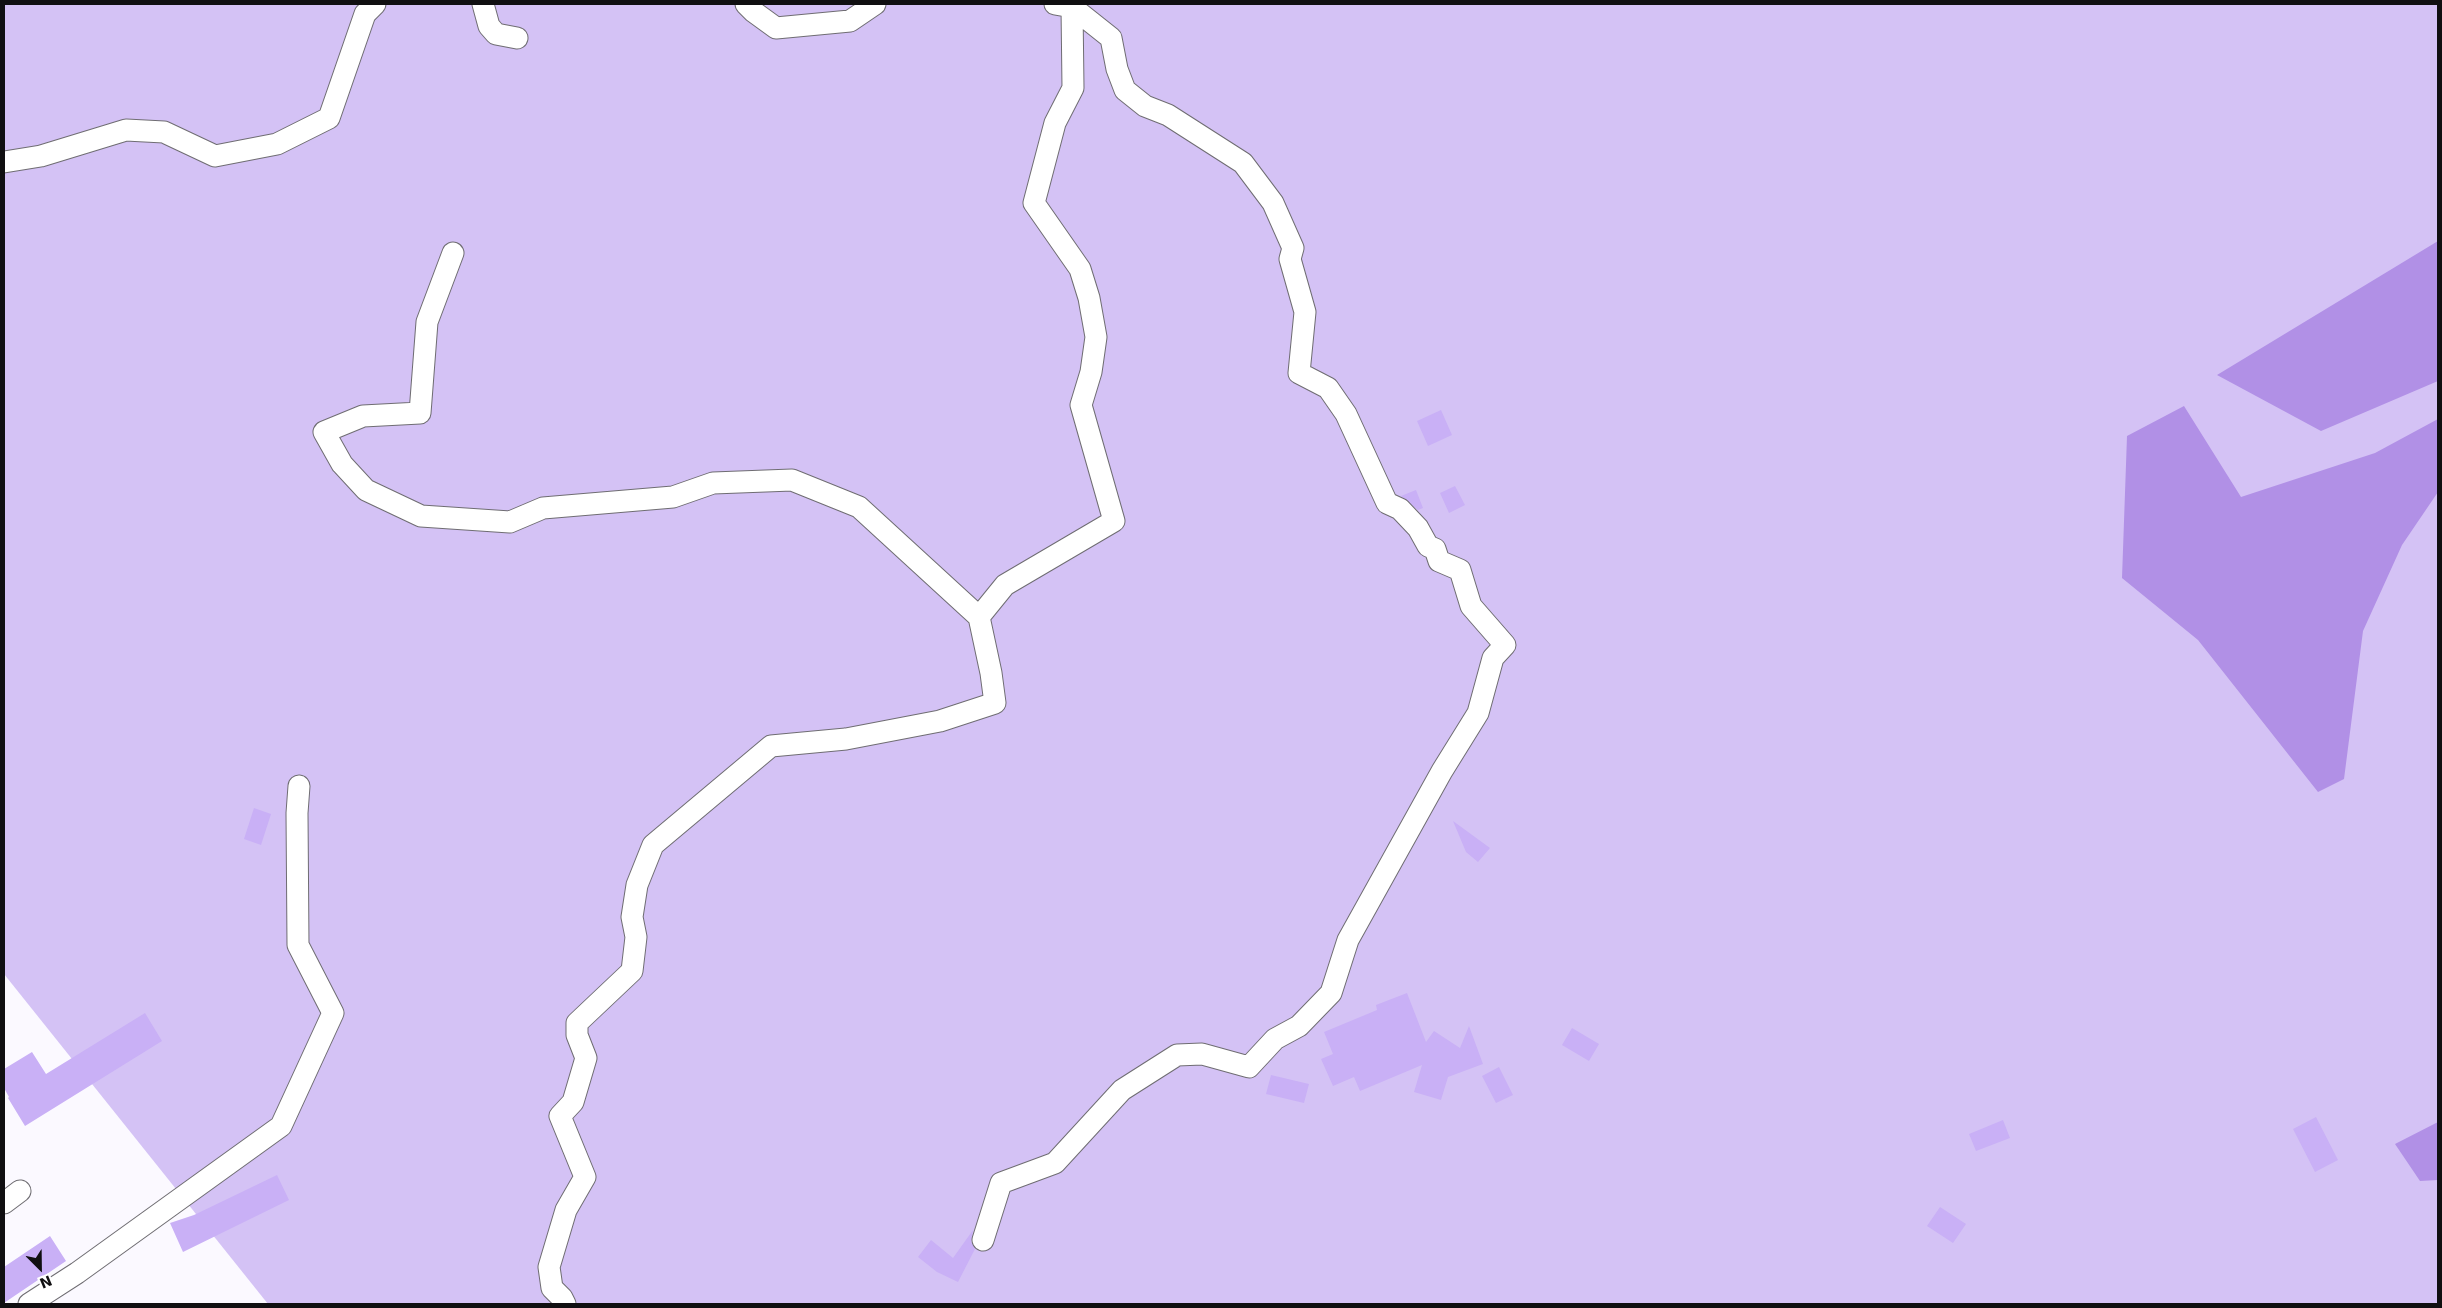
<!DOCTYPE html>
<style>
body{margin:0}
#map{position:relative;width:2442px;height:1308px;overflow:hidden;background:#fbf9ff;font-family:"DejaVu Sans",sans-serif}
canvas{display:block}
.frame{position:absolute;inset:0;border:5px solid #100f11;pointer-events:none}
.north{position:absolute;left:15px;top:1243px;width:50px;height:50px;-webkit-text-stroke:4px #fff;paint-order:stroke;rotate:157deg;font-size:14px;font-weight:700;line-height:20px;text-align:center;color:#100f11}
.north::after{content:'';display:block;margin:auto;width:18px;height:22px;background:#100f11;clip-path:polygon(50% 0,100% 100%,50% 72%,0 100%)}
</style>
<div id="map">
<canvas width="2442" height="1308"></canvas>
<div class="frame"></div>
<div class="north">N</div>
</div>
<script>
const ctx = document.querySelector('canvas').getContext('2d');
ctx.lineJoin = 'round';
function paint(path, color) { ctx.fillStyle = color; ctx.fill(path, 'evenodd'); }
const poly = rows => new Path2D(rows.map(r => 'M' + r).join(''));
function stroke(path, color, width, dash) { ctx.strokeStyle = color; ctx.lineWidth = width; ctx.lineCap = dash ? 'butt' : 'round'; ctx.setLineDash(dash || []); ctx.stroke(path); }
paint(poly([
 [4,4,2438,4,2438,1304,268,1304,4,974]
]), '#d4c2f5');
paint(poly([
 [2438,241,2438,381,2321,431,2217,375],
 [2184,406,2241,497,2375,453,2438,419,2438,492,2402,545,2363,631,2344,779,2318,792,2198,640,2122,578,2127,436],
 [2438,1122,2438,1180,2420,1181,2395,1144]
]), '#b190e6');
paint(poly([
 [1441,410,1452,435,1428,446,1417,421],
 [1455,486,1465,505,1449,513,1440,493],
 [1416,490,1423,508,1418,510,1401,496],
 [254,808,271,814,261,845,244,839],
 [1453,821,1490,848,1478,862,1466,852],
 [1407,993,1426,1042,1434,1031,1460,1048,1469,1026,1483,1064,1448,1077,1441,1100,1414,1092,1422,1065,1360,1091,1354,1077,1333,1086,1321,1059,1333,1054,1324,1032,1377,1010,1376,1005],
 [145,1013,162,1041,25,1126,8,1098,9,1097,4,1088,4,1069,32,1052,46,1074],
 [1572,1028,1599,1044,1589,1061,1562,1045],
 [1499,1067,1513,1095,1496,1103,1482,1076],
 [1271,1075,1309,1084,1304,1103,1266,1094],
 [2316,1117,2338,1160,2315,1172,2293,1129],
 [2003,1120,2010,1138,1976,1151,1969,1134],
 [277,1175,289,1200,183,1252,170,1223,194,1215],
 [1940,1207,1966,1224,1953,1243,1927,1226],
 [973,1230,971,1242,975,1249,958,1282,937,1272,918,1257,931,1240,953,1258],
 [50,1236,66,1261,4,1303,4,1267]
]), '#c9b0f6');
const minor = poly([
 [483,4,489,26,496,34,517,38],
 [746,4,754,12,776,28,850,21,875,4],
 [4,162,41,156,126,130,164,132,215,156,277,144,329,118,365,14,375,4],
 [453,253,427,322,420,413,363,416,324,432,342,464,366,490,421,516,510,522,543,508,673,497,713,483,792,480,859,507,979,617],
 [4,1203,20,1191],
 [983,1240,1001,1183,1055,1163,1122,1090,1177,1055,1202,1054,1249,1067,1275,1039,1299,1026,1331,993,1348,940,1442,771,1478,713,1493,658,1505,645,1471,606,1460,570,1439,561,1435,549,1428,546,1418,528,1400,509,1387,503,1346,414,1328,388,1299,373,1305,312,1290,259,1293,248,1273,203,1243,163,1168,115,1145,106,1125,90,1117,69,1111,38,1072,7],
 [29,1304,77,1273,281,1126,333,1013,298,945,297,813,299,786],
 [565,1304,562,1298,552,1288,549,1267,566,1210,585,1177,560,1116,573,1102,586,1058,577,1035,577,1023,632,971,636,937,632,917,637,885,653,845,771,746,846,739,940,721,995,703,991,673,979,617,1005,585,1114,521,1081,405,1091,372,1096,337,1089,298,1080,269,1034,203,1055,123,1073,88,1072,7,1055,4]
]);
stroke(minor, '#6f6d72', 23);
stroke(minor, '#fff', 21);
</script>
